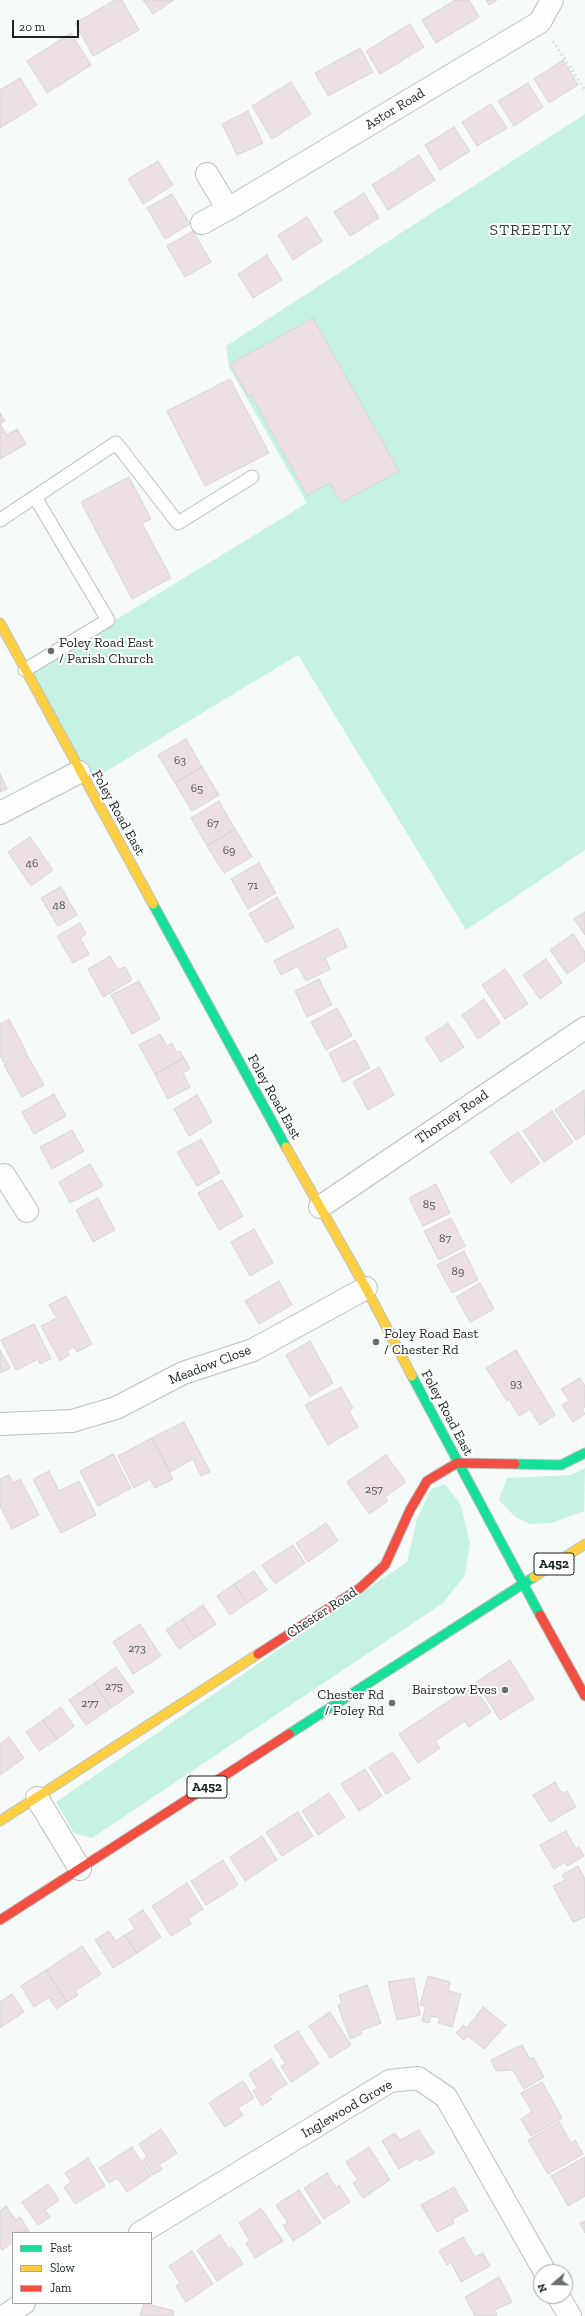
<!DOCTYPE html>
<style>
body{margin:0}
#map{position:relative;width:585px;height:2316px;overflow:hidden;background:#f6fbf9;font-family:"Zilla Slab",serif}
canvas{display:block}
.legend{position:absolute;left:12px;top:2232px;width:140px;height:72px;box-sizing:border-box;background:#fff;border:1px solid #a3a8a6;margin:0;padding:5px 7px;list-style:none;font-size:12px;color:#1a2521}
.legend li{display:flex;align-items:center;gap:8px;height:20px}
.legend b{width:20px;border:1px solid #a3a8a6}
.north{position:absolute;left:533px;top:2264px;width:40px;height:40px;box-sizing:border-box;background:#fff;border:1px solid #a3a8a6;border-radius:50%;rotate:250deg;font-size:11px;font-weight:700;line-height:16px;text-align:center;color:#1a2521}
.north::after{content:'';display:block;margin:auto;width:14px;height:18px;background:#67706d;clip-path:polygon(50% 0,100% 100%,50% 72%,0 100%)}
.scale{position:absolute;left:12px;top:20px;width:67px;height:18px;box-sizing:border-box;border:2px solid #1a2521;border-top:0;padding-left:5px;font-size:12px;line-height:14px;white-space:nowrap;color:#1a2521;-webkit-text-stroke:3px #fff;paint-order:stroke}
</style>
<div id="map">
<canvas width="585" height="2316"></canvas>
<ul class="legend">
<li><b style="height:5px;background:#16e098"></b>Fast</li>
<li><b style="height:5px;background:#ffcf43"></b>Slow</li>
<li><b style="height:5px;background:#f24e42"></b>Jam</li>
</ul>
<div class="north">N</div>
<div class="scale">20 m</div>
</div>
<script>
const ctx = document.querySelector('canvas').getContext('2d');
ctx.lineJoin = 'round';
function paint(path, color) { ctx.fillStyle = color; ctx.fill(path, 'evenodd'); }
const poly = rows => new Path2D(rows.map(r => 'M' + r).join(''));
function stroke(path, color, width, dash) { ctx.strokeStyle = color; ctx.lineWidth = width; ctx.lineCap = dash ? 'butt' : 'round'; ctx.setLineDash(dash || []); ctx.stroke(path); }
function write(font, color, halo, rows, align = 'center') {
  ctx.font = font + ' "Zilla Slab",serif'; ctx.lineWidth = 4; ctx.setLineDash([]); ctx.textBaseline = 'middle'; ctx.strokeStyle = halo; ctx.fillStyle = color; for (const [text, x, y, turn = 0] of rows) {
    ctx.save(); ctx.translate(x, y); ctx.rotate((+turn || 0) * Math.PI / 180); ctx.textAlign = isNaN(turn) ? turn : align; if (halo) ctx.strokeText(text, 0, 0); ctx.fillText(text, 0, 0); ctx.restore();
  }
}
paint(poly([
 [585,114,585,850,466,930,298,655,90,781,30,672,307,503,229,367,226,346],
 [585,1468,584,1511,551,1523,530,1524,514,1516,499,1500,507,1478,571,1475],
 [445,1484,461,1505,470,1544,465,1575,443,1603,92,1838,74,1833,56,1802,407,1562,417,1519,431,1489]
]), '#c6f2e3');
const building = poly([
 [115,0,122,0,139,30,93,56,75,23,115,0],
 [143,0,174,0,153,14,143,0],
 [455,0,469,0,479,17,436,43,422,20,455,0],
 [486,0,497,0,489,5,486,0],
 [410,24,424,47,380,74,366,51,410,24],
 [71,33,91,65,47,93,27,61,71,33],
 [360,48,373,72,328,96,315,73,360,48],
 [563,60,578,85,549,103,534,79,563,60],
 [20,78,37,105,0,128,0,90,20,78],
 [291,82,311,114,272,139,252,106,291,82],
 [528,83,543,107,514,126,498,101,528,83],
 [491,104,507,128,477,146,462,122,491,104],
 [248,111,263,143,237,155,222,124,248,111],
 [454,127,470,151,440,170,425,145,454,127],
 [419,155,435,180,388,210,372,185,419,155],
 [158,161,173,185,143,204,128,179,158,161],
 [364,193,379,218,350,236,334,212,364,193],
 [172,194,190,224,165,239,147,208,172,194],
 [307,217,322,241,293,260,278,235,307,217],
 [193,231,211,262,185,277,167,246,193,231],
 [267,255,282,280,253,298,238,274,267,255],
 [313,318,399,471,341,503,330,483,307,495,251,395,248,396,230,364,313,318],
 [230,379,269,453,205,486,167,411,230,379],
 [0,413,5,421,0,424,7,435,17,429,26,444,0,459,0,413],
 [129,477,151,519,142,523,171,578,132,599,81,502,129,477],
 [186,739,202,767,175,783,158,755,186,739],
 [202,767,219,795,192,811,175,783,202,767],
 [0,774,7,789,0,792,0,774],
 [219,801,235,829,207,846,191,818,219,801],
 [235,829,252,857,224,873,207,846,235,829],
 [30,837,53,870,31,886,8,852,30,837],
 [259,863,276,893,248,909,231,879,259,863],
 [61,887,77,915,58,926,41,898,61,887],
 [277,897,294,927,266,943,249,914,277,897],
 [585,912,585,935,574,919,585,912],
 [80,923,86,934,80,938,89,954,73,963,57,936,80,923],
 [338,928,347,947,325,958,330,969,306,981,298,966,281,975,274,961,338,928],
 [573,934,585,952,585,961,567,974,550,950,573,934],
 [110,956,118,970,125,967,132,980,103,997,88,969,110,956],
 [546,959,562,983,540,999,523,975,546,959],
 [505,969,528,1004,505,1019,482,985,505,969],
 [319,979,332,1005,307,1017,295,991,319,979],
 [139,981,160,1019,132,1034,111,995,139,981],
 [484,999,500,1023,478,1039,462,1015,484,999],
 [337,1008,352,1036,326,1050,311,1022,337,1008],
 [9,1019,26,1051,4,1063,0,1055,0,1024,9,1019],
 [448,1023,464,1047,441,1062,425,1038,448,1023],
 [160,1034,167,1046,172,1043,177,1053,180,1051,184,1058,155,1074,139,1045,160,1034],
 [355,1040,370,1068,343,1082,329,1053,355,1040],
 [26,1053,44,1085,22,1097,4,1065,26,1053],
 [184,1058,190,1069,183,1073,190,1087,168,1099,155,1074,184,1058],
 [379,1067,394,1095,368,1110,353,1082,379,1067],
 [584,1090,585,1134,576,1140,555,1110,584,1090],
 [54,1094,66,1116,34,1134,22,1112,54,1094],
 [197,1095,212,1122,189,1136,174,1109,197,1095],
 [552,1111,573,1142,544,1162,523,1131,552,1111],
 [72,1130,84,1151,52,1169,40,1147,72,1130],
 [518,1132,540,1163,511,1183,490,1152,518,1132],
 [201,1139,220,1173,197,1186,177,1152,201,1139],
 [90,1164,103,1186,70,1203,59,1182,90,1164],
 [222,1180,243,1216,219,1230,198,1193,222,1180],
 [436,1184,450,1213,423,1226,409,1198,436,1184],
 [98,1198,115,1230,93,1242,76,1210,98,1198],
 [451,1218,465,1246,439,1260,424,1231,451,1218],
 [254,1229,273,1263,250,1276,231,1242,254,1229],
 [464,1251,478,1280,452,1293,437,1265,464,1251],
 [279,1281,292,1305,259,1324,245,1301,279,1281],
 [480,1283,494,1309,470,1322,456,1297,480,1283],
 [66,1296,92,1344,77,1352,74,1347,67,1351,69,1355,60,1361,41,1326,57,1318,49,1305,66,1296],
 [34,1324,51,1359,40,1364,38,1359,16,1370,1,1340,34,1324],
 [310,1341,333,1383,310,1397,286,1355,310,1341],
 [0,1350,10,1368,0,1373,0,1350],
 [516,1350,555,1415,540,1425,530,1409,519,1416,509,1399,507,1401,486,1368,516,1350],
 [580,1378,585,1386,585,1407,582,1409,585,1414,573,1422,562,1405,569,1401,561,1389,580,1378],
 [341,1387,353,1408,349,1411,358,1427,328,1445,305,1405,341,1387],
 [184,1422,210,1472,201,1476,193,1459,170,1472,152,1438,184,1422],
 [152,1438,173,1479,155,1488,150,1479,134,1488,118,1456,152,1438],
 [113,1454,131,1488,98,1506,80,1471,113,1454],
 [386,1455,406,1482,385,1497,388,1501,369,1514,347,1482,386,1455],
 [49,1471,59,1491,79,1481,96,1515,61,1533,33,1479,49,1471],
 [9,1475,13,1483,20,1479,39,1515,12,1529,0,1506,0,1479,9,1475],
 [326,1523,338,1541,308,1562,296,1543,326,1523],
 [293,1545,305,1563,275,1584,262,1565,293,1545],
 [254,1571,267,1590,247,1603,234,1584,254,1571],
 [234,1584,247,1603,230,1615,217,1596,234,1584],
 [203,1605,216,1624,195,1638,182,1619,203,1605],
 [182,1619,195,1638,179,1649,166,1630,182,1619],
 [140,1624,161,1656,133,1674,113,1642,140,1624],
 [510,1660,534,1699,500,1720,476,1682,510,1660],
 [116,1667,134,1692,111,1708,94,1683,116,1667],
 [94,1683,111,1708,86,1725,69,1700,94,1683],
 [473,1685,491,1712,469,1727,465,1721,435,1741,440,1748,418,1763,399,1734,473,1685],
 [61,1707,74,1726,57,1739,43,1720,61,1707],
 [43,1720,57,1739,39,1751,26,1732,43,1720],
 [9,1737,24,1758,0,1775,0,1744,9,1737],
 [393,1752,410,1779,386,1794,369,1767,393,1752],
 [365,1769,382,1796,359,1811,341,1784,365,1769],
 [555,1782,562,1794,567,1791,576,1807,550,1822,533,1795,555,1782],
 [329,1793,345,1817,318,1835,302,1811,329,1793],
 [298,1812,313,1836,282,1856,266,1832,298,1812],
 [566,1831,576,1849,579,1847,584,1856,567,1866,565,1862,554,1869,540,1845,566,1831],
 [262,1836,277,1860,245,1881,230,1857,262,1836],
 [223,1860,238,1885,206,1905,191,1881,223,1860],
 [578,1866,585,1879,585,1917,573,1922,553,1886,565,1880,562,1875,578,1866],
 [187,1883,203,1909,188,1919,191,1924,171,1936,152,1906,187,1883],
 [143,1910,161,1937,137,1953,125,1935,135,1929,129,1919,143,1910],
 [109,1931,116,1941,125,1935,137,1953,113,1968,95,1940,109,1931],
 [82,1946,101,1974,75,1991,78,1995,67,2002,46,1970,82,1946],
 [46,1970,67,2002,56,2009,49,1997,34,2007,21,1986,46,1970],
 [428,1976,450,1982,448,1991,461,1994,452,2027,438,2023,440,2018,431,2016,429,2023,422,2021,426,2006,420,2005,428,1976],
 [414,1978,420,2015,397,2020,388,1982,414,1978],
 [367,1985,381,2023,360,2031,362,2034,350,2039,338,2005,342,2003,339,1995,367,1985],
 [12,1994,24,2012,0,2028,0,2002,12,1994],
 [483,2007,506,2025,484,2049,468,2036,464,2040,456,2033,463,2025,467,2028,483,2007],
 [330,2012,351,2045,330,2058,309,2026,330,2012],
 [298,2031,319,2064,291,2082,281,2066,286,2064,274,2046,298,2031],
 [522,2045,530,2059,533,2057,544,2077,524,2089,513,2070,496,2071,491,2060,522,2045],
 [271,2059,287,2084,269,2096,272,2099,262,2106,253,2091,257,2088,249,2074,271,2059],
 [243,2081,254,2098,238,2108,243,2115,225,2127,209,2103,243,2081],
 [542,2082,562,2118,531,2136,521,2119,532,2112,521,2093,542,2082],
 [559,2122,571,2143,575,2140,583,2154,548,2174,528,2140,559,2122],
 [161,2129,177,2153,159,2165,162,2169,153,2175,143,2160,147,2157,139,2144,161,2129],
 [419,2130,434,2153,420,2161,418,2158,399,2169,382,2141,395,2133,400,2140,419,2130],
 [132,2147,151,2176,127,2192,117,2178,109,2183,99,2168,132,2147],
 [369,2147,390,2180,363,2198,353,2183,358,2180,346,2162,369,2147],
 [585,2157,585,2196,568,2206,551,2176,585,2157],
 [88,2158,105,2186,75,2204,64,2187,71,2182,65,2173,88,2158],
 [327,2173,336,2188,339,2185,350,2202,324,2219,304,2188,327,2173],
 [48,2184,59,2200,45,2210,50,2217,38,2225,22,2202,48,2184],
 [454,2187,468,2211,452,2219,454,2223,437,2232,421,2205,454,2187],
 [299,2190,321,2223,293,2241,283,2225,288,2223,276,2205,299,2190],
 [6,2206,16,2220,20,2217,29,2231,13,2233,13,2242,2,2250,0,2247,0,2211,6,2206],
 [261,2208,283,2241,255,2258,246,2243,250,2241,239,2223,261,2208],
 [585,2221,585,2233,580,2223,585,2221],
 [220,2235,229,2249,232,2247,243,2264,217,2281,197,2250,220,2235],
 [463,2237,475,2257,483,2253,490,2266,461,2282,451,2263,447,2265,439,2251,463,2237],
 [192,2251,213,2284,186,2302,176,2286,180,2283,169,2266,192,2251],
 [499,2277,512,2302,495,2310,497,2315,495,2316,475,2316,465,2297,499,2277],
 [144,2303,174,2311,173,2316,140,2316,144,2303]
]);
paint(building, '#ece0e6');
stroke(building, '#d6d3d4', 1);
const lane = poly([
 [0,520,116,443,178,523,252,477],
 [25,670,108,620,35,497]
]);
const street = poly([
 [207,174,228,209],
 [202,223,228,209,540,22,552,0],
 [0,813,79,772],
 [4,1175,27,1211],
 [320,1207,585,1028],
 [0,1424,72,1421,116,1408,183,1373,253,1350,366,1288],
 [37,1798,80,1869],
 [140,2233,390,2081,418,2078,446,2097,545,2272],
 [558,2296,570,2316],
 [5,2316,24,2303]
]);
const fast = poly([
 [153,904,286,1147],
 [412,1376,540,1615],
 [515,1464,561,1465,585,1453],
 [289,1734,534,1577]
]);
const slow = poly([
 [0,623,153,904],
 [286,1147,366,1288,412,1376],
 [534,1577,585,1544],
 [0,1821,258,1654]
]);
const jam = poly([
 [540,1615,585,1696],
 [258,1654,360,1588,385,1565,410,1510,427,1481,457,1463,515,1464],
 [0,1920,289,1734]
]);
stroke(lane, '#bac1be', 15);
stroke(street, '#bac1be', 24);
stroke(fast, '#bac1be', 11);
stroke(slow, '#bac1be', 11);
stroke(jam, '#bac1be', 11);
stroke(poly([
 [553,41,585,90]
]), '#dcdedd', 2.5, [2, 3]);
stroke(lane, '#fefefe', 13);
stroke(street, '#fefefe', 22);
stroke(fast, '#16e098', 9);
stroke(slow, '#ffcf43', 9);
stroke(jam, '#f24e42', 9);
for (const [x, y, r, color] of [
 [51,651,4,"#67706d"],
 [376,1342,4,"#67706d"],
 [505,1690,4,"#67706d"],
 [392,1703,4,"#67706d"]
]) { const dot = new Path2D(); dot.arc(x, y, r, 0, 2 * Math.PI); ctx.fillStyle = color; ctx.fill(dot); stroke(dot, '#fff', 1.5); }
write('12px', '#4e5452', null, [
 ["63",180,761],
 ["65",197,789],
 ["67",213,824],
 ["69",229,851],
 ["46",32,864],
 ["71",253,886],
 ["48",59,906],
 ["85",429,1205],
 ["87",445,1239],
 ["89",458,1272],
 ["93",516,1384],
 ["257",374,1490],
 ["273",137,1649],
 ["275",114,1687],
 ["277",90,1704]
]);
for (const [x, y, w] of [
 [554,1564,40],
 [207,1787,40]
]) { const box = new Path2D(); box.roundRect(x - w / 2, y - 11, w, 22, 3); ctx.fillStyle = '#fff'; ctx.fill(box); stroke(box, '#1a2521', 1); }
write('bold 13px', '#1a2521', null, [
 ["A452",554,1564],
 ["A452",207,1787]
]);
write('14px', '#1a2521', '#fff', [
 ["Astor Road",395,109,-31],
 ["Foley Road East",118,813,61],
 ["Foley Road East",274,1097,61],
 ["Thorney Road",452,1117,-34],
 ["Meadow Close",210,1365,-21],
 ["Foley Road East",447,1413,62],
 ["Chester Road",322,1613,-33],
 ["Inglewood Grove",347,2109,-30]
]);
write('14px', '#1a2521', '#fff', [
 ["Foley Road East",59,643],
 ["/ Parish Church",59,659],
 ["Foley Road East",384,1334],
 ["/ Chester Rd",384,1350],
 ["Bairstow Eves",497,1690,"right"],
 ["Chester Rd",384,1695,"right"],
 ["/ Foley Rd",384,1711,"right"]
], 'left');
ctx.letterSpacing = '1px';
write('16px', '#2d453d', '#fff', [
 ["STREETLY",531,230]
]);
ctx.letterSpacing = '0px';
</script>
